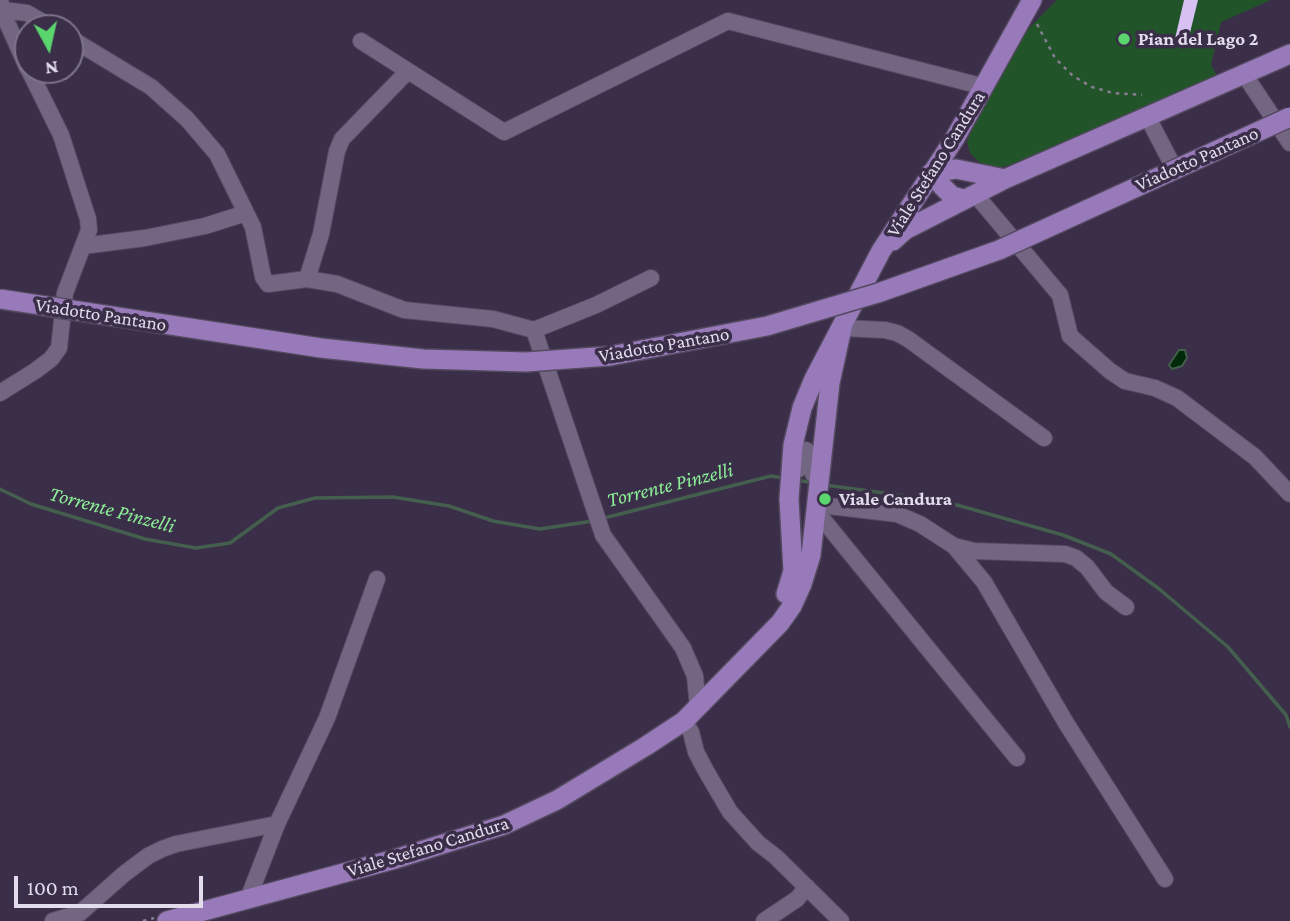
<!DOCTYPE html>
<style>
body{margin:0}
#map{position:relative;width:1290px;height:921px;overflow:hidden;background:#3a2e48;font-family:"Crimson Pro",serif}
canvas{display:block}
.north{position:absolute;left:14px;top:14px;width:70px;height:70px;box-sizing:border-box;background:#3a2e48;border:2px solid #7e748a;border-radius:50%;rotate:172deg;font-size:19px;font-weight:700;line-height:28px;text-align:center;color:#e3dced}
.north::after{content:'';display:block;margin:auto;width:24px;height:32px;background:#5bd56e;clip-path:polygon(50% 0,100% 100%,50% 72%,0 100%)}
.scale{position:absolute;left:14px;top:876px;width:189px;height:32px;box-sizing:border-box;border:4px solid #e3dced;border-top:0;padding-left:9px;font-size:21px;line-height:24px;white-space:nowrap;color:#e3dced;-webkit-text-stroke:5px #3a2e48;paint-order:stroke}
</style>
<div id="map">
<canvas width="1290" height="921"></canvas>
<div class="north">N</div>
<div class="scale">100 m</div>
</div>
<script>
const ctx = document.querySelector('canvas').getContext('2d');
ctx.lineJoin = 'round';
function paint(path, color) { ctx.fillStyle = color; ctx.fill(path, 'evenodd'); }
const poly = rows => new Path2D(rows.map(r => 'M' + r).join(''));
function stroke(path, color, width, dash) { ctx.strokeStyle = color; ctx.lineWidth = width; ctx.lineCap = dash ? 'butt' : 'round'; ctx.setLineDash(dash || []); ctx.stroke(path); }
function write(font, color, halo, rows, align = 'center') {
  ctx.font = font + ' "Crimson Pro",serif'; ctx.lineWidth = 7; ctx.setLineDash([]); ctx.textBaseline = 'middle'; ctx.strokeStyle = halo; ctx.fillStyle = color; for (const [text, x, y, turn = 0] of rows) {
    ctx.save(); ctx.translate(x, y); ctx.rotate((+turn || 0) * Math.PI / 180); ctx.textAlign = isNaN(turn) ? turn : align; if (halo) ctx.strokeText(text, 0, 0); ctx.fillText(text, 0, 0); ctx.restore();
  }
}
paint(poly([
 [1057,0,1271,0,1221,22,1211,65,1219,79,1013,164,1001,167,982,165,970,153,967,142,975,121,1023,34]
]), '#225429');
const water = poly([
 [1179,350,1185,350,1187,358,1182,366,1172,369,1169,365,1179,350]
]);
paint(water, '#002908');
stroke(water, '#445f4d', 2);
stroke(poly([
 [797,480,814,483],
 [825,485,943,501,1063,535,1111,554,1158,588,1228,647,1286,715,1290,727],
 [0,489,31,504,145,539,196,548,230,543,278,508,315,498,393,497,449,506,493,521,540,529,593,521],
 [604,518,771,476,783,478]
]), '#445f4d', 3.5);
paint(poly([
 [1184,0,1198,0,1187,45,1174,43]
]), '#d7c1f3');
const minor = poly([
 [0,0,5,18,28,69],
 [3,10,27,13,53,28],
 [70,38,151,87,187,119,217,154,253,227,263,277,268,284,307,279],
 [361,41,504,132,728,21,985,87],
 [408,71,342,139,337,151,321,234,307,279,337,284,404,310,493,319,534,330,603,535,683,648,695,676,698,708],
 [1244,74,1290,143],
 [1147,116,1170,160],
 [975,194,1060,295,1070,336,1110,371,1125,381,1155,388,1177,398,1255,457,1290,494],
 [83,246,145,238,205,226,246,213],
 [842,328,885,330,897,333,908,339,1044,438],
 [534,330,596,305,651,278],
 [0,393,35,371,51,359,59,348,65,293,89,230,88,219,61,135,29,70],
 [799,469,800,453,806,450,813,455,813,474],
 [954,546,974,551,1065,554,1076,558,1087,567,1106,592,1126,607],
 [684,721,691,732,696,752,706,771,730,812,758,843,776,857,841,921],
 [1017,758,816,511,829,506,897,514,920,524,954,546,984,582,1066,723,1165,879],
 [248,899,277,824,327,718,377,579],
 [53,921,80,913,124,874,148,856,162,849,176,844,277,824],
 [764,921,797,899,807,887]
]);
const major = poly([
 [963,199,952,196,943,187,931,173,956,169,1005,179],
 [893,241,905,230,1005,179,1290,54],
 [786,594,793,571,789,499,793,445,802,408,814,379,881,251,955,138,1032,0],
 [167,921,395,859,504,825,557,800,646,746,684,721,780,623,792,606,802,584,811,555,830,383,842,328]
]);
stroke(minor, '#53495f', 18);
stroke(major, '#53495f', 22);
stroke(poly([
 [1037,24,1055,58,1073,76,1092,87,1113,93,1142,95],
 [143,921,154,918]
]), '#877d93', 2.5, [3.5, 5]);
stroke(minor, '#736683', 16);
stroke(major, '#987aba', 19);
const majorBridge = poly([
 [0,299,321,348,423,359,526,362,610,356,767,326,878,293,999,250,1290,117]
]);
stroke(majorBridge, '#53495f', 22, []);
stroke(majorBridge, '#987aba', 19);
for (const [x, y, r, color] of [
 [1124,39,7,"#5bd56e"],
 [825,499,7,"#5bd56e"]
]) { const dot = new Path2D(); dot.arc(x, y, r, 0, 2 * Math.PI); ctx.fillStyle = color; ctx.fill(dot); stroke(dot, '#3a2e48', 2.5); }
write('bold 19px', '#e3dced', '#3a2e48', [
 ["Pian del Lago 2",1138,39],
 ["Viale Candura",839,499]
], 'left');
write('19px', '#e3dced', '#3a2e48', [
 ["Viadotto Pantano",1197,159,-24],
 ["Viale Stefano Candura",936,164,-58],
 ["Viadotto Pantano",101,315,9],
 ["Viadotto Pantano",664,345,-10],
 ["Viale Stefano Candura",428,847,-17]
]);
write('italic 21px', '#8bee96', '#3a2e48', [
 ["Torrente Pinzelli",670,485,-14],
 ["Torrente Pinzelli",112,510,15]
]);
</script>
